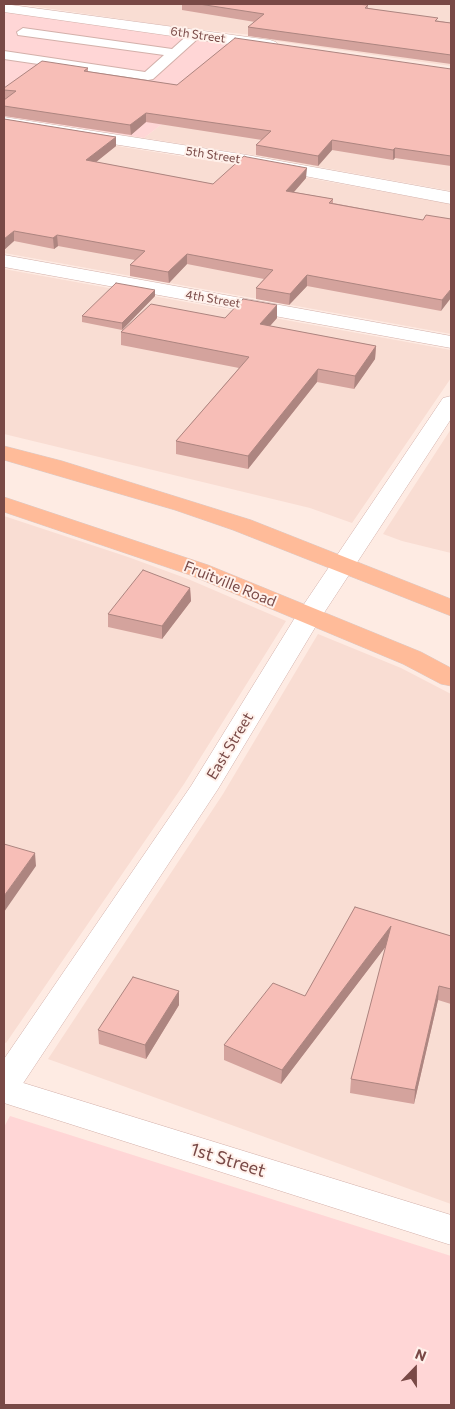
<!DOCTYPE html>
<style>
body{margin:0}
#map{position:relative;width:455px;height:1409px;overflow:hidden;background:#feebe3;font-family:Commissioner,sans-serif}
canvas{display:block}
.frame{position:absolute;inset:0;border:5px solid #794946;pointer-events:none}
.north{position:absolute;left:390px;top:1344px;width:50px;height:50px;-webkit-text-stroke:4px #fff1eb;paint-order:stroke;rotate:22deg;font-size:14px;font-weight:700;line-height:20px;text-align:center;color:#794946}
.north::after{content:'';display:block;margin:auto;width:18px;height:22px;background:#794946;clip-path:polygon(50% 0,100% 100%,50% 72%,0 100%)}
</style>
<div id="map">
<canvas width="455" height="1409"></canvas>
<div class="frame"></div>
<div class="north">N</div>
</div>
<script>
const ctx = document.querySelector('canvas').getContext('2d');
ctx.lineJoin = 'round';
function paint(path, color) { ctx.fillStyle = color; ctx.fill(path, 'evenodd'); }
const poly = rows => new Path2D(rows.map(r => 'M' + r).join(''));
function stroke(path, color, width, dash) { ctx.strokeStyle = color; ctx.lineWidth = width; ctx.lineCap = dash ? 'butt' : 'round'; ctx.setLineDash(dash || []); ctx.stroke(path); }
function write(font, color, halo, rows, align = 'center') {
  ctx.font = font + ' Commissioner,sans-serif'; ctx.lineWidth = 4; ctx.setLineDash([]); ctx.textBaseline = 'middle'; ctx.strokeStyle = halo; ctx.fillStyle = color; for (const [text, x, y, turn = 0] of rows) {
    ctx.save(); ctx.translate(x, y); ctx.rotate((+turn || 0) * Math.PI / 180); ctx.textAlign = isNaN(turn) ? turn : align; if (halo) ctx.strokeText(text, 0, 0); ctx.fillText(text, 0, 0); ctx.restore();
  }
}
paint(poly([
 [26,4,451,4,451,66,269,40,271,37,176,27,24,5],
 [259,48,451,76,451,191,253,155,144,138],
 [4,128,242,166,451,204,451,334,4,253],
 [4,269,451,350,451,378,352,523,310,508,4,434],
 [451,429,451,553,402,541,383,534],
 [4,516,128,557,188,579,286,621,184,784,6,1043,4,1042],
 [318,634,401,668,451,694,451,1204,48,1059,223,794]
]), '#f9ddd3');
paint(poly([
 [4,11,259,48,144,138,4,116],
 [10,1116,451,1256,451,1405,4,1405,4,1127]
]), '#ffd6d6');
const service = poly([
 [23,28,172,49,192,31,197,30,203,34,153,79,148,80,4,59,4,51,145,72,164,55,18,35,17,32,23,28]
]);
const minor = poly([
 [4,4,270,40,276,42,278,45,276,48,270,50,4,12,4,4],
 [4,117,247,155,451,192,451,204,247,165,4,127,4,117],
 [4,255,451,336,451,348,4,267,4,255],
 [4,1077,451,1215,451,1245,4,1103,4,1077]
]);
const tertiary = poly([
 [451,396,451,419,322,616,218,789,16,1094,4,1098,4,1059,191,786,296,616,443,398,451,396]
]);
const primary = poly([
 [4,446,62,461,251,520,451,599,451,616,233,530,175,510,4,460,4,446],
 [4,497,208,565,421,652,451,668,451,686,441,684,403,664,190,575,4,512,4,497]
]);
stroke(service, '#d3b0aa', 2);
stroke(minor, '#d3b0aa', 1);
stroke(tertiary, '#d3b0aa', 1);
stroke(primary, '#d9cccb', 1);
paint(service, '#fff');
paint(minor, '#fff');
paint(tertiary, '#fff');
paint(primary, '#fb9');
paint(poly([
 [182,4,356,4,368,5,368,8,451,23,451,64,248,36,248,27,255,22,182,10],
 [88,68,88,72,177,85,451,69,451,166,395,158,393,160,332,150,318,166,256,155,256,145,262,140,146,122,131,135,4,116,4,100,5,99,4,99,4,88],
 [4,119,116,137,116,146,96,162,213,184,306,178,294,192,333,199,333,203,423,220,451,219,441,311,307,286,289,305,256,299,256,288,264,279,187,264,169,283,130,276,130,265,135,260,58,246,54,249,14,241,4,250],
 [155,296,122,330,82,322,82,316],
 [277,318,270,326,376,346,375,359,354,389,317,382,248,469,176,454,176,441,239,368,121,345,121,332],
 [190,588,191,601,162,639,108,627,108,614],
 [355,907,451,936,451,1004,438,1000,414,1104,350,1093,351,1079,386,946,281,1084,224,1060,224,1045,305,996],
 [179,991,179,1005,146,1059,99,1044,98,1030]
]), '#d4a39d');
paint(poly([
 [146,113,146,122,131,135,130,125],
 [116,137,116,146,86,170,86,160],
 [332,140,332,150,318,166,318,156],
 [395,148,395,158,393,160,393,150],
 [307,168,306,178,286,201,286,191],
 [14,231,14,241,4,250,4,239],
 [57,235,58,246,54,249,53,238],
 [187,254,187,264,169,283,168,272],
 [307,275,307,286,289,305,290,294],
 [451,289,451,298,441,311,442,300],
 [155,290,155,296,122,330,122,323],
 [277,305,277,318,260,337,260,324],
 [376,346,375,359,354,389,355,376],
 [318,369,317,382,248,469,248,456],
 [190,588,191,601,162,639,162,626],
 [35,853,36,866,4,912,4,896],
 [391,926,390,941,281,1084,282,1070],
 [439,986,438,1000,414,1104,415,1090],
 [179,991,179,1005,146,1059,145,1045]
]), '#ad8580');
const building = poly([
 [199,4,356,4,368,5,365,8,438,18,435,21,451,23,451,55,248,27,264,14,199,4],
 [235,38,451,69,451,156,395,148,393,150,332,140,318,156,256,145,271,131,146,113,130,125,4,106,4,100,16,91,4,90,4,88,42,61,88,68,84,71,177,85,235,38],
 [4,119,116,137,86,160,213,184,244,156,247,157,307,168,286,191,333,199,329,203,423,220,426,215,451,219,451,289,442,300,307,275,290,294,256,288,273,270,187,254,168,272,130,265,145,251,57,235,53,238,14,231,4,239,4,119],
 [116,283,155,290,122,323,82,316,116,283],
 [243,299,277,305,260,324,376,346,355,376,318,369,248,456,176,441,249,357,121,332,151,304,225,318,243,299],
 [143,570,190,588,162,626,108,614,143,570],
 [4,844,35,853,4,896,4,844],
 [355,907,451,936,451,989,439,986,415,1090,351,1079,391,926,282,1070,224,1045,273,983,305,996,355,907],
 [133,977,179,991,145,1045,98,1030,133,977]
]);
paint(building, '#f7beb7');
stroke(building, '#ad8580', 1);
write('12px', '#794946', '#fff1eb', [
 ["6th Street",198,35,8],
 ["5th Street",213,155,9],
 ["4th Street",213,299,10]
]);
write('15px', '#794946', '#fff1eb', [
 ["Fruitville Road",230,584,22],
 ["East Street",230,746,-59]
]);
write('18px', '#794946', '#fff1eb', [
 ["1st Street",228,1160,17]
]);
</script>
